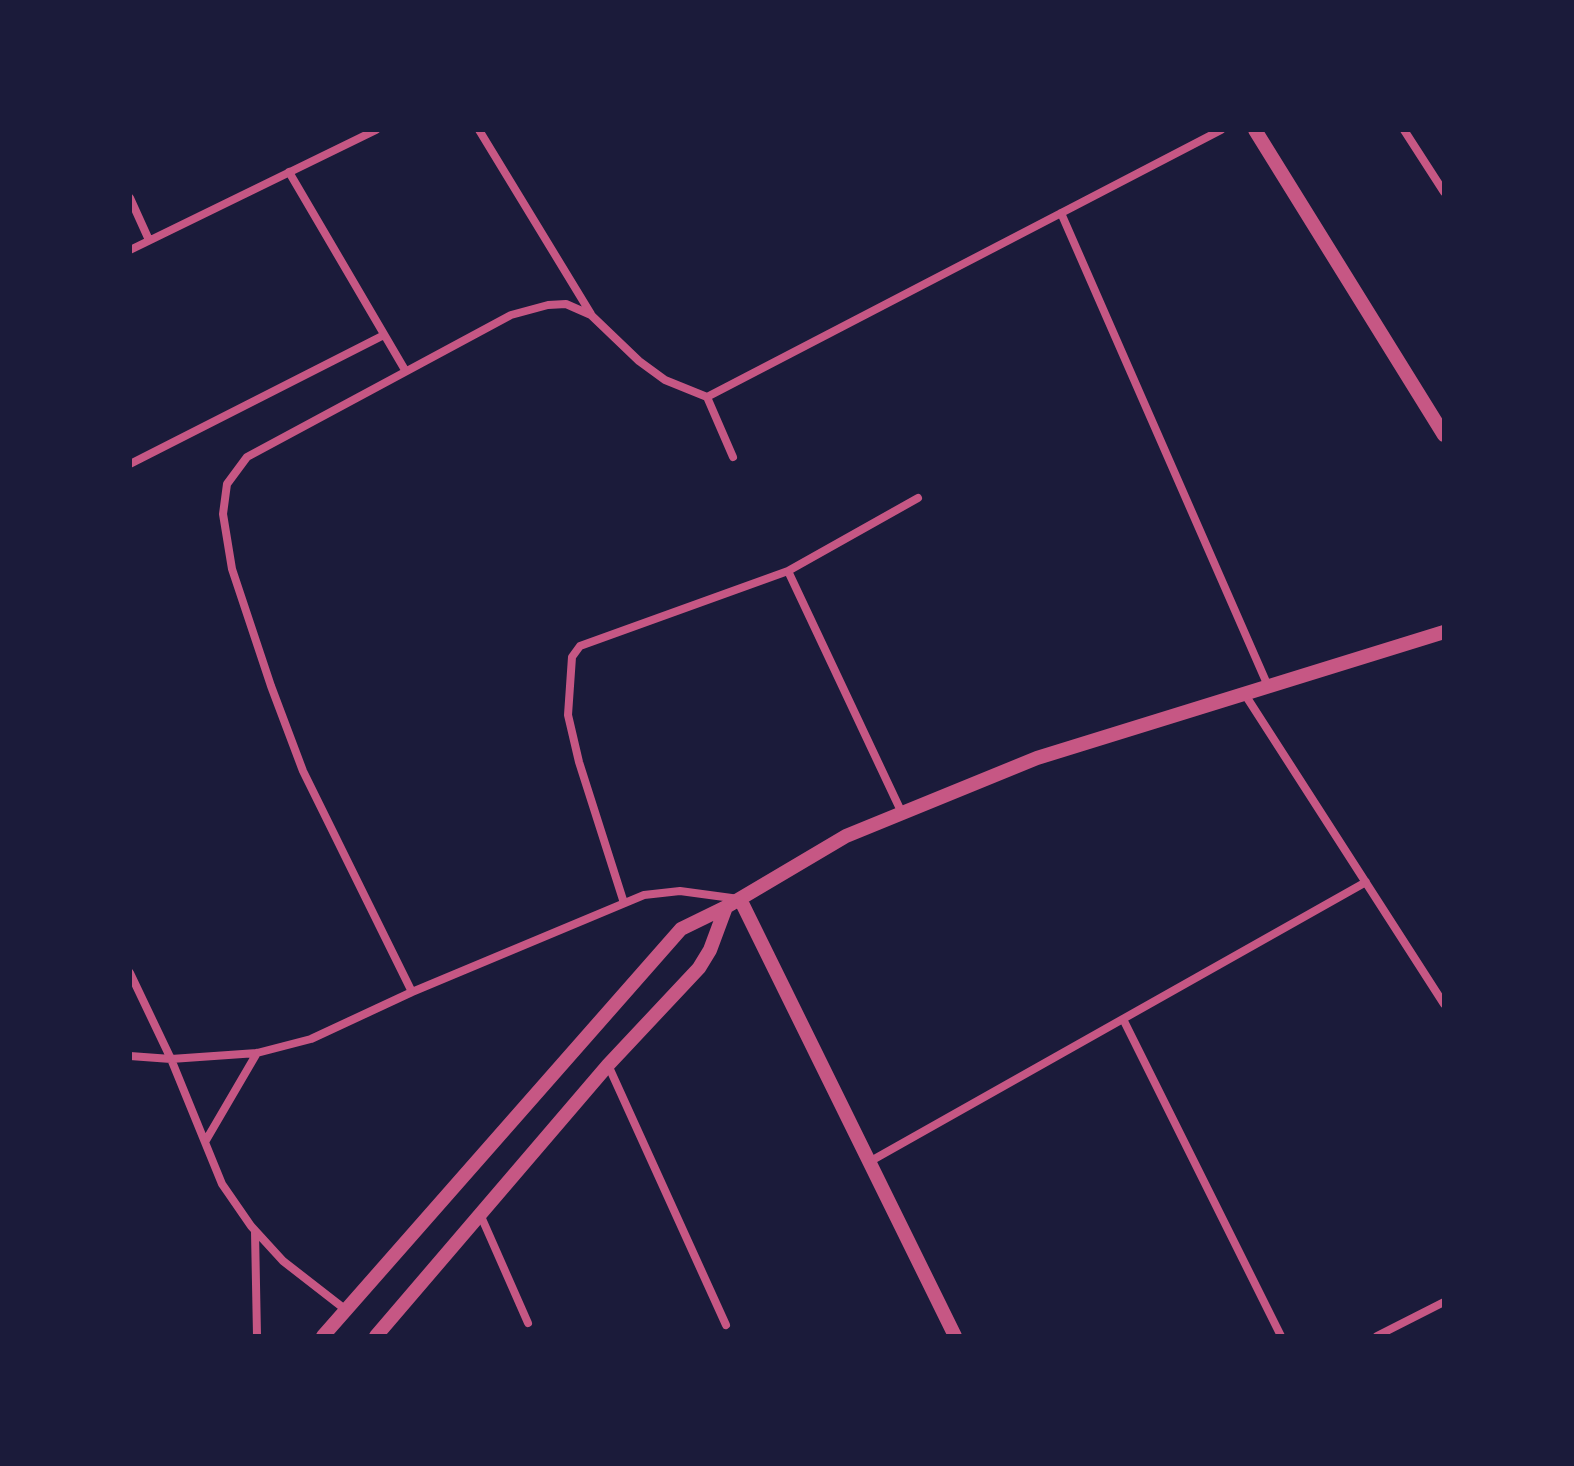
<!DOCTYPE html>
<style>
body{margin:0}
#map{position:relative;width:1574px;height:1466px;overflow:hidden;background:#1b1b3a;font-family:Jost,sans-serif}
canvas{display:block}
.frame{position:absolute;inset:0;border:132px solid #1b1b3a;pointer-events:none}
</style>
<div id="map">
<canvas width="1574" height="1466"></canvas>
<div class="frame"></div>
</div>
<script>
const ctx = document.querySelector('canvas').getContext('2d');
ctx.lineJoin = 'round';
const poly = rows => new Path2D(rows.map(r => 'M' + r).join(''));
function stroke(path, color, width, dash) { ctx.strokeStyle = color; ctx.lineWidth = width; ctx.lineCap = dash ? 'butt' : 'round'; ctx.setLineDash(dash || []); ctx.stroke(path); }
stroke(poly([
 [479,130,591,314],
 [1404,130,1444,192],
 [289,172,405,370],
 [130,198,149,240],
 [1061,213,1268,686],
 [130,250,376,130],
 [733,457,707,397,1221,130],
 [130,464,384,335],
 [788,571,901,811],
 [1244,693,1444,1004],
 [624,903,579,762,568,715,572,657,580,646,788,571,918,498],
 [130,973,171,1059,222,1184,251,1226,283,1261,346,1310],
 [412,992,303,771,271,686,232,569,223,514,227,484,247,457,511,315,548,305,566,304,591,315,639,361,665,380,707,397],
 [1123,1019,1281,1336],
 [130,1056,171,1059,257,1053,311,1039,412,992,644,895,680,891,739,899],
 [608,1065,726,1325],
 [205,1142,257,1053],
 [869,1162,1366,882],
 [480,1214,528,1323],
 [255,1232,257,1336],
 [1377,1336,1444,1302]
]), '#c65784', 8);
stroke(poly([
 [1255,130,1444,435],
 [740,899,955,1336],
 [323,1336,681,929,726,907,846,836,1037,758,1444,632],
 [376,1336,608,1065,699,968,710,950,726,907]
]), '#c65784', 14);
</script>
